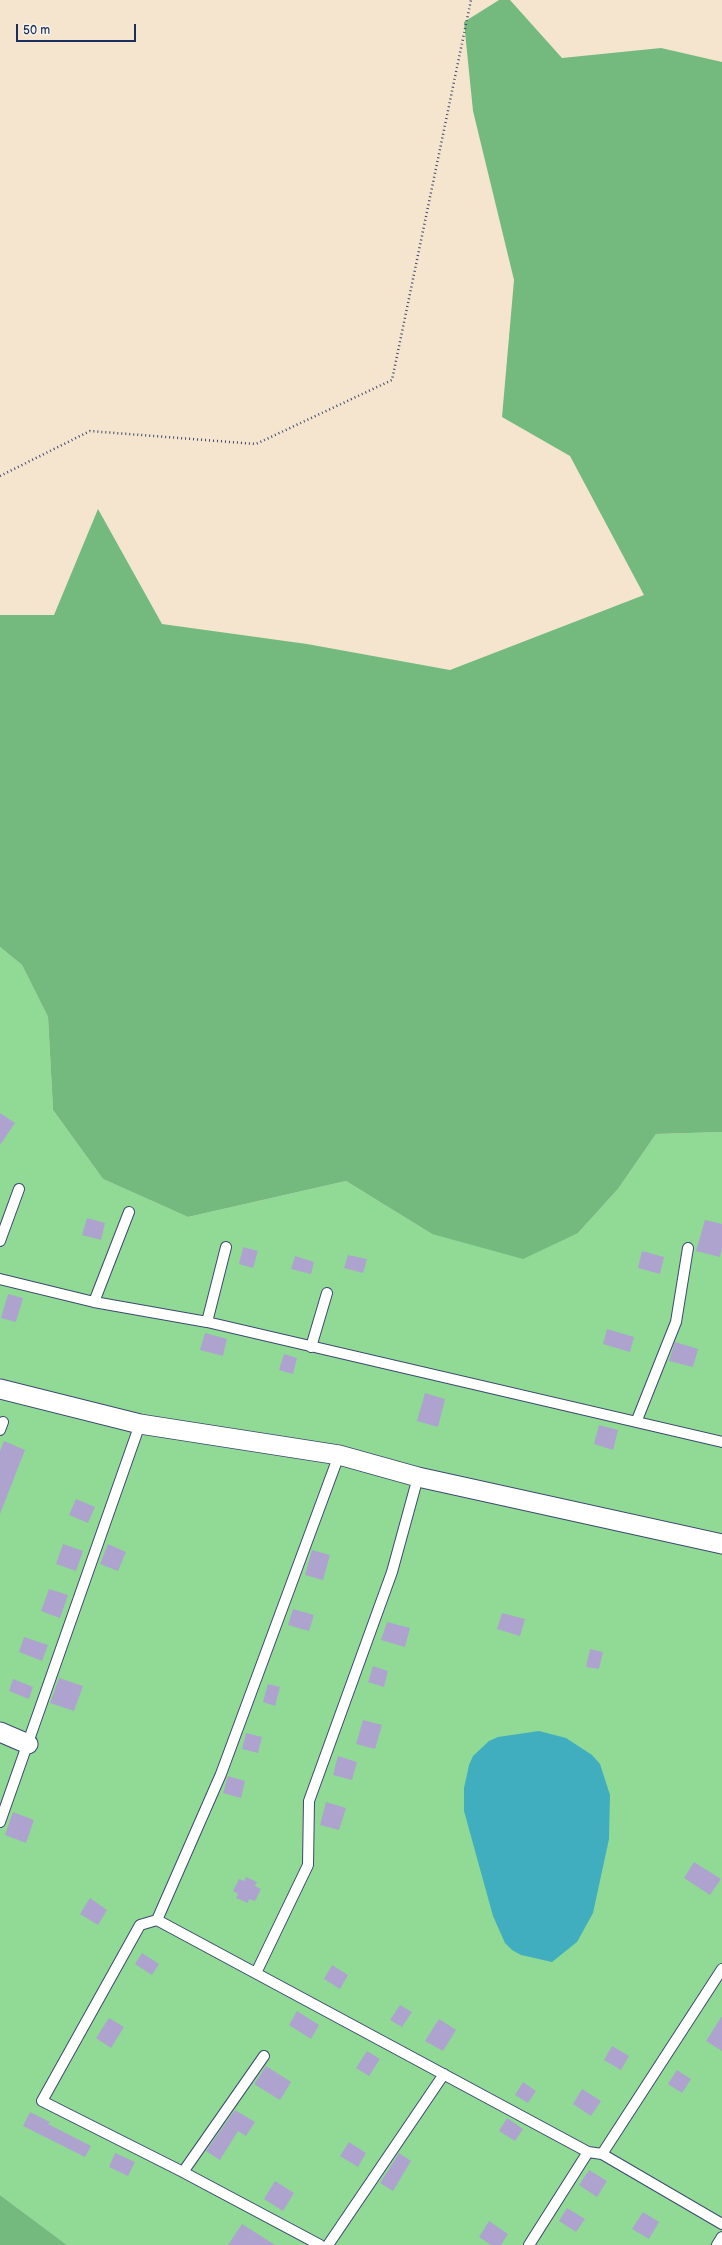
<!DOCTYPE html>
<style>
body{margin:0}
#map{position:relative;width:722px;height:2245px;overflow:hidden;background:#f5e5cf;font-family:"Balsamiq Sans",sans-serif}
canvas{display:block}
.scale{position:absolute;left:16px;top:24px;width:120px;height:18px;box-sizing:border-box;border:2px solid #1b2f5e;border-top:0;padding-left:5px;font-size:12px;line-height:14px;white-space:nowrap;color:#1b2f5e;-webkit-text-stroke:3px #f7f3e8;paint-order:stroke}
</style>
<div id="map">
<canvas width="722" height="2245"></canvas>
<div class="scale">50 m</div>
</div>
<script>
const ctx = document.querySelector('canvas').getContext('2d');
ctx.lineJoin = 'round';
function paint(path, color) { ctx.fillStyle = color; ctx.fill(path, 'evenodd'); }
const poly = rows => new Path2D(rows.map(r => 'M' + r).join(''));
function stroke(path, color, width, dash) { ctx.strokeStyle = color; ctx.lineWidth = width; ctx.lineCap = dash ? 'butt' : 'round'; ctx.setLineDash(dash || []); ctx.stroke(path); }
paint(poly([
 [0,947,22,965,48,1017,53,1110,103,1179,188,1217,346,1181,432,1234,578,1233,618,1189,656,1134,722,1132,722,2245,67,2245,0,2195]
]), '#90da96');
paint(poly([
 [499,0,510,0,562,58,661,48,722,62,722,1132,656,1134,618,1189,578,1233,523,1259,432,1234,346,1181,188,1217,103,1179,53,1110,48,1017,22,965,0,947,0,615,54,615,98,509,162,624,307,644,450,670,644,595,570,456,502,417,514,280,473,111,464,22],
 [0,2195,67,2245,0,2245]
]), '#74ba7f');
paint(poly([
 [539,1731,566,1738,592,1755,600,1764,610,1795,609,1839,593,1913,577,1942,552,1962,521,1955,512,1950,505,1943,493,1916,464,1811,464,1788,469,1765,473,1756,489,1741,498,1737]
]), '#41aebf');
paint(poly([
 [0,1113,15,1123,0,1145],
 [87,1218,105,1223,101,1240,82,1235],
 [705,1220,722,1224,722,1248,720,1257,696,1251],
 [243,1247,258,1251,253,1268,239,1264],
 [642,1251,664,1257,660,1274,638,1268],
 [348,1255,367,1259,363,1273,344,1268],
 [295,1256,314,1262,311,1274,291,1269],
 [8,1294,23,1298,16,1322,1,1318],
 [607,1329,634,1337,630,1352,603,1344],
 [205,1333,227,1339,223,1356,200,1350],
 [675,1342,698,1349,693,1367,669,1361],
 [284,1354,297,1358,293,1374,279,1370],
 [425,1393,445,1399,438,1427,417,1421],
 [599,1425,618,1430,613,1450,594,1444],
 [4,1441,25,1450,0,1514,0,1451],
 [76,1499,95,1507,88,1523,69,1515],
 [63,1544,83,1551,76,1571,56,1564],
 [108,1544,126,1552,118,1571,100,1564],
 [312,1550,330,1555,323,1580,305,1575],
 [49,1589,68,1595,60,1618,41,1611],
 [293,1609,314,1615,309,1631,288,1625],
 [502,1613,525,1619,520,1636,497,1629],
 [387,1622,410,1628,405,1647,381,1640],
 [24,1637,48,1645,42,1661,19,1652],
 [590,1649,603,1652,599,1669,586,1667],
 [373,1666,388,1671,384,1687,368,1682],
 [59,1678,83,1686,74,1711,50,1703],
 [13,1679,33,1687,29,1699,9,1691],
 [268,1684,280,1687,275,1706,263,1702],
 [363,1720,382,1725,375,1749,356,1744],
 [246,1733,262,1737,258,1753,242,1749],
 [338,1756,357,1762,352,1780,333,1775],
 [228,1776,245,1781,241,1798,223,1793],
 [326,1802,346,1808,339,1830,320,1825],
 [13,1812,34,1820,26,1843,5,1835],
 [694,1862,721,1879,710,1895,684,1878],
 [246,1877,257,1882,255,1886,261,1889,255,1901,249,1899,248,1903,236,1898,238,1894,233,1891,239,1879,244,1881],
 [90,1898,107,1910,98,1925,80,1914],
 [142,1953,159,1964,152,1975,135,1964],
 [332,1965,348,1975,340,1989,324,1979],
 [400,2005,412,2012,402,2027,390,2020],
 [297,2011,319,2025,311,2039,289,2025],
 [722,2016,722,2051,706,2041],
 [109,2018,124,2027,111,2048,96,2038],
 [439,2019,456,2030,443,2051,425,2041],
 [612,2046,629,2056,621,2070,604,2060],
 [367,2051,380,2059,369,2076,356,2068],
 [266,2066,291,2082,280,2100,254,2084],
 [677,2070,691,2079,682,2093,668,2084],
 [523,2082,536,2091,528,2103,515,2095],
 [582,2089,601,2101,591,2116,573,2104],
 [235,2110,255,2122,246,2136,238,2131,220,2160,206,2151],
 [30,2112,50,2122,48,2124,91,2146,85,2157,23,2126],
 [507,2118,523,2129,515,2141,499,2131],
 [349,2142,366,2153,358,2167,340,2156],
 [115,2153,135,2162,128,2176,109,2167],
 [399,2153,411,2161,393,2191,380,2183],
 [589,2170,607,2181,597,2197,579,2185],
 [275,2181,294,2193,283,2211,264,2199],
 [567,2208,585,2219,576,2232,559,2221],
 [643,2212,659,2222,649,2239,632,2229],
 [489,2221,508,2234,501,2245,491,2245,479,2237],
 [242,2224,275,2245,228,2245]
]), '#aea3cf');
const service = poly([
 [0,1241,19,1189],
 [0,1279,94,1302,207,1322,722,1442],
 [94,1302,129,1212],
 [207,1322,226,1247],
 [311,1347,327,1293],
 [637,1420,676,1322,688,1248],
 [0,1430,3,1422],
 [0,1822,140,1424],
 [157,1920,588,2152,602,2154,722,2224],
 [256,1973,308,1865,309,1801,392,1572,418,1477],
 [602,2154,722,1969],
 [183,2172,264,2056],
 [320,2245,183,2172,42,2101,140,1925,157,1920,221,1774,339,1455],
 [328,2245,444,2074],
 [529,2245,588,2152],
 [717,2245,722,2237]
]);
const minor = poly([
 [0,1389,140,1424,339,1455,418,1477,722,1544],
 [0,1732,28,1744]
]);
stroke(service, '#3c4a6f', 12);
stroke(minor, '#3c4a6f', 21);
stroke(poly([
 [0,476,90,431,256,444,392,380,471,0]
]), '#3c4a6f', 2.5, [1, 3]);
stroke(service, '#fff', 10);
stroke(minor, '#fff', 19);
</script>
